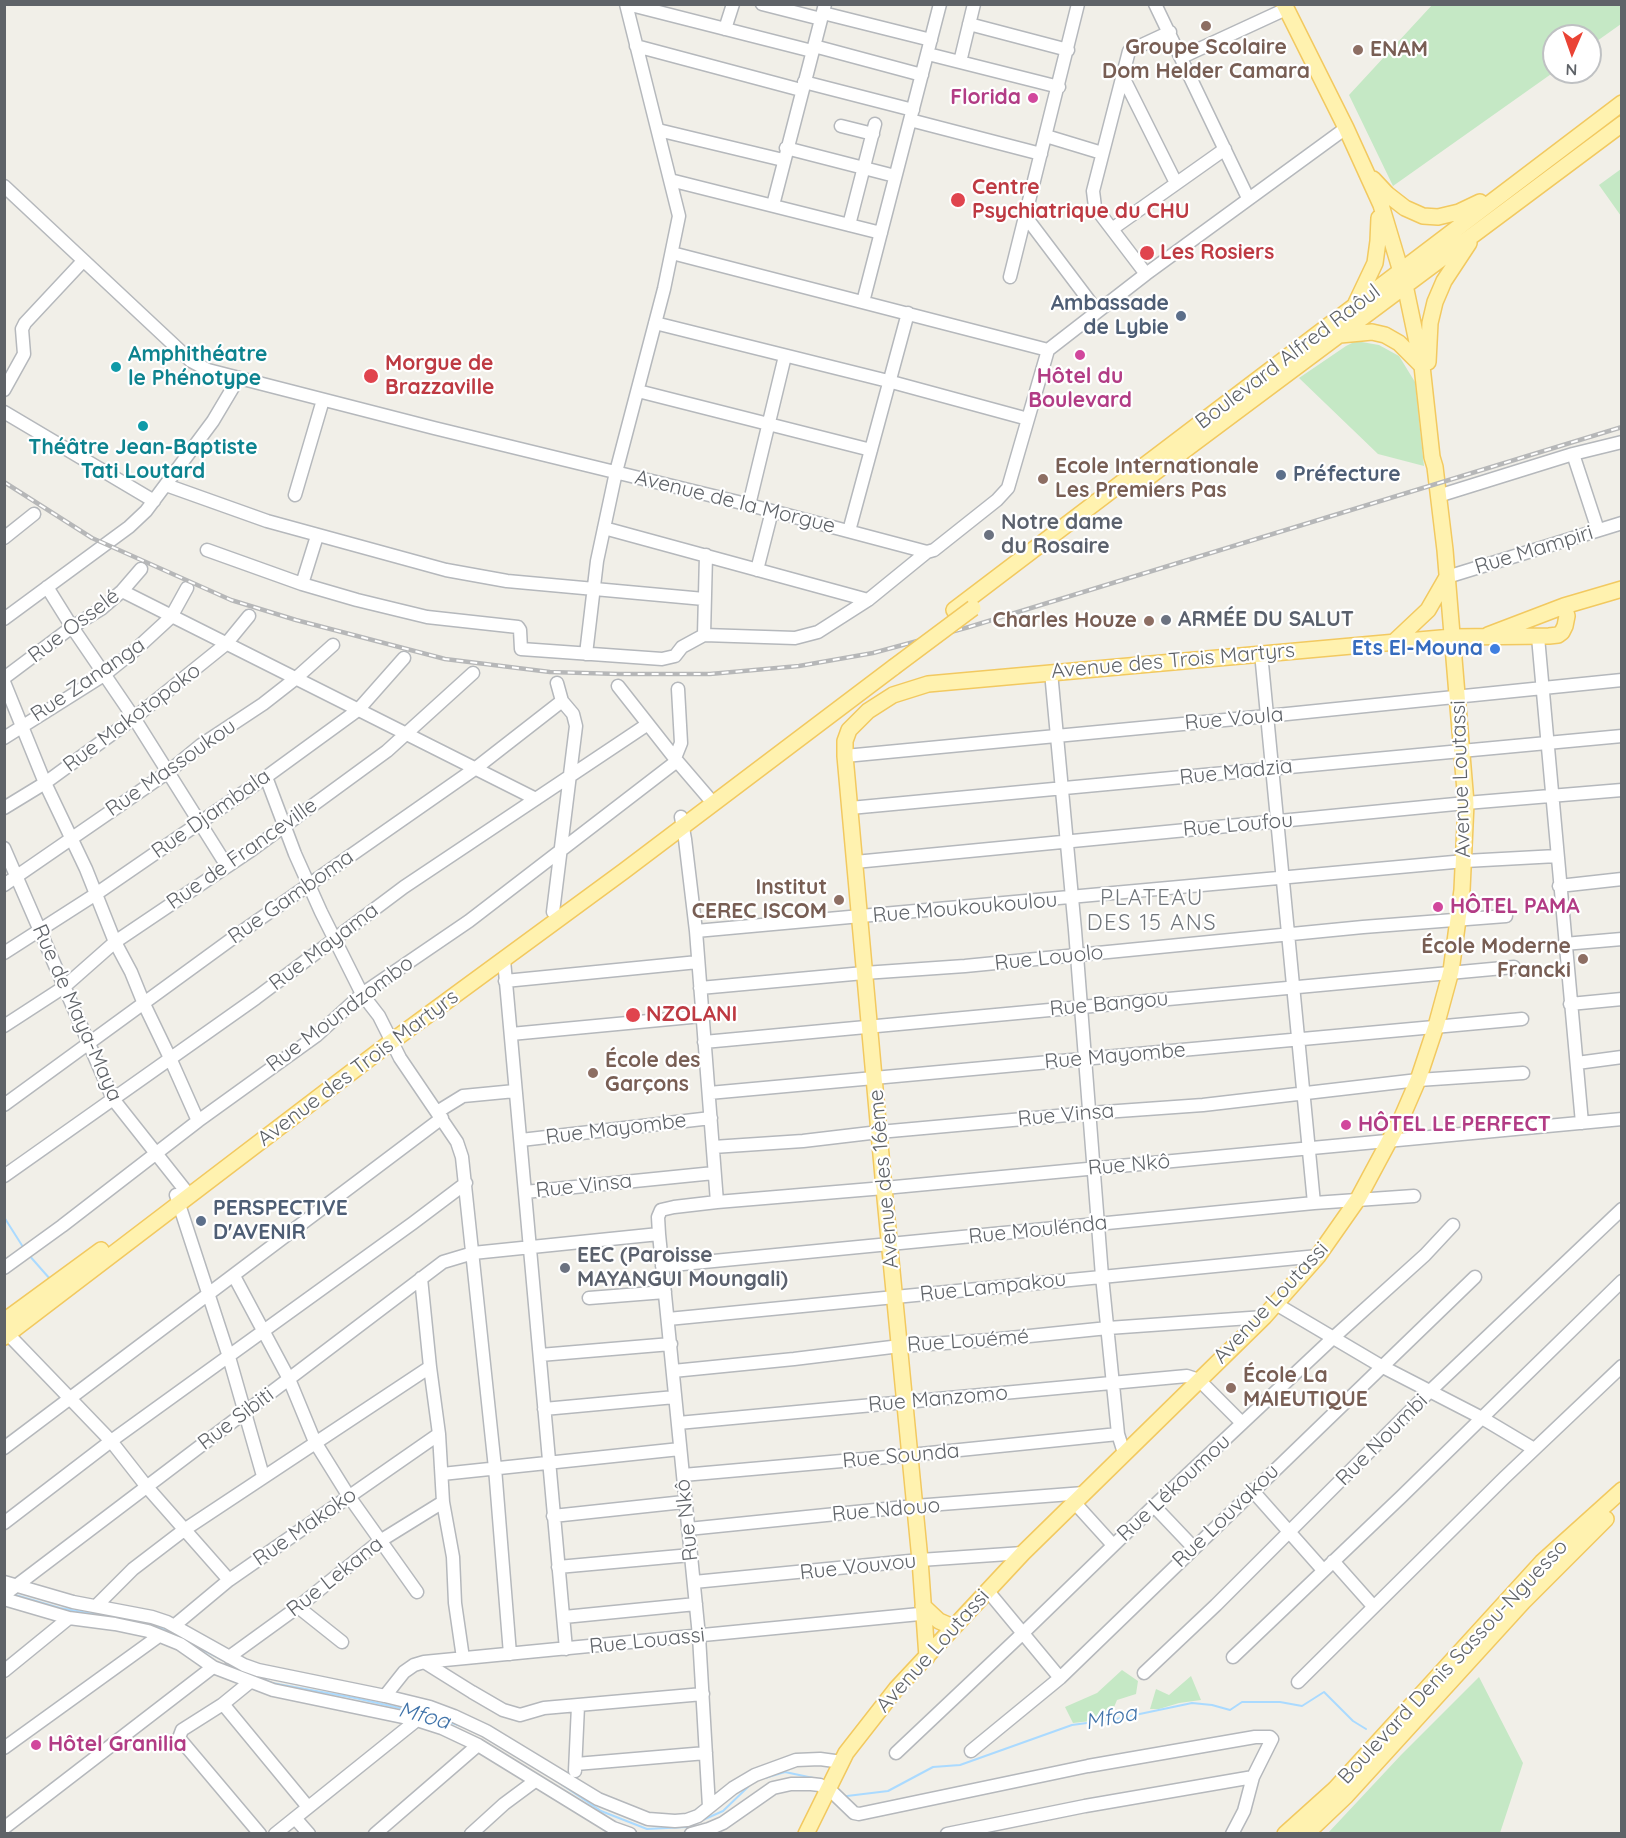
<!DOCTYPE html>
<meta charset="utf-8">
<style>
body{margin:0}
#map{position:relative;width:1626px;height:1838px;overflow:hidden;background:#f1efe8;font-family:Quicksand,sans-serif}
canvas{display:block}
.frame{position:absolute;inset:0;border:6px solid #5f6368;pointer-events:none}
.north{position:absolute;left:1542px;top:24px;width:60px;height:60px;box-sizing:border-box;background:#fff;border:2px solid #bfc1c3;border-radius:50%;rotate:182deg;font-size:16px;font-weight:700;line-height:24px;text-align:center;color:#5f6368}
.north::after{content:'';display:block;margin:auto;width:21px;height:27px;background:#ea4335;clip-path:polygon(50% 0,100% 100%,50% 72%,0 100%)}
</style>
<div id="map">
<canvas width="1626" height="1838"></canvas>
<div class="frame"></div>
<div class="north">N</div>
</div>
<script>
const ctx = document.querySelector('canvas').getContext('2d');
ctx.lineJoin = 'round';
function paint(path, color) { ctx.fillStyle = color; ctx.fill(path, 'evenodd'); }
const poly = rows => new Path2D(rows.map(r => 'M' + r).join(''));
function stroke(path, color, width, dash) { ctx.strokeStyle = color; ctx.lineWidth = width; ctx.lineCap = dash ? 'butt' : 'round'; ctx.setLineDash(dash || []); ctx.stroke(path); }
function write(font, color, halo, rows, align = 'center') {
  ctx.font = font + ' Quicksand,sans-serif'; ctx.lineWidth = 4.5; ctx.setLineDash([]); ctx.textBaseline = 'middle'; ctx.strokeStyle = halo; ctx.fillStyle = color; for (const [text, x, y, turn = 0] of rows) {
    ctx.save(); ctx.translate(x, y); ctx.rotate((+turn || 0) * Math.PI / 180); ctx.textAlign = isNaN(turn) ? turn : align; if (halo) ctx.strokeText(text, 0, 0); ctx.fillText(text, 0, 0); ctx.restore();
  }
}
paint(poly([
 [1433,4,1621,5,1621,24,1590,46,1590,36,1554,36,1554,72,1393,186,1349,95],
 [1621,169,1621,216,1599,185],
 [1356,341,1379,345,1399,356,1415,382,1424,466,1378,454,1299,378,1346,346],
 [1122,1670,1138,1681,1136,1694,1117,1700,1109,1719,1073,1723,1065,1707,1097,1693],
 [1191,1676,1201,1700,1179,1703,1159,1709,1150,1709,1156,1689,1169,1695],
 [1479,1677,1523,1763,1500,1833,1328,1833,1401,1755]
]), '#c5e8c5');
stroke(poly([
 [4,1217,23,1247],
 [28,1254,50,1279],
 [12,1594,60,1608,155,1625,177,1637],
 [188,1642,236,1667],
 [249,1673,272,1683,355,1698,422,1713,464,1727],
 [549,1776,601,1811,647,1829,687,1827,723,1811,750,1785],
 [765,1778,785,1772,818,1779],
 [847,1796,888,1791,933,1767,960,1765,1072,1725,1116,1719,1192,1703,1212,1705,1230,1710,1242,1702,1280,1702,1302,1706,1324,1692,1353,1721,1366,1729]
]), '#aadaff', 2);
const minor = poly([
 [627,4,812,51],
 [762,4,821,19],
 [1155,4,1248,198],
 [823,13,931,40],
 [969,24,1068,50],
 [725,29,733,4],
 [636,46,801,90],
 [814,46,922,75],
 [928,54,1059,87],
 [1182,57,1286,9],
 [960,62,974,4],
 [1122,75,1176,183],
 [804,82,913,110],
 [910,120,1041,154],
 [841,126,873,134],
 [658,130,783,160],
 [1046,136,1102,153],
 [786,148,895,176],
 [670,180,881,233],
 [4,186,191,361,208,370,434,428,738,502,927,552,934,550,997,500,1008,488,1048,350,1146,274,1346,128],
 [773,205,825,4],
 [1026,217,1097,311],
 [849,225,875,124],
 [1112,229,1225,149],
 [672,253,1048,350],
 [1146,274,1095,207,1093,191,1129,51,1170,32],
 [1010,277,1078,4],
 [863,302,940,4],
 [655,323,888,381,1028,419],
 [4,390,24,354,22,329,25,323,83,261],
 [638,391,871,450],
 [4,412,154,501],
 [1573,454,1598,530],
 [166,485,267,521,446,570,507,581,704,599],
 [295,495,323,400],
 [1438,496,1573,454,1622,442],
 [749,505,785,356],
 [604,528,868,600],
 [849,531,908,313],
 [4,538,34,514],
 [207,550,302,584,357,600,427,617,518,627,520,630,521,649,662,659,675,656,682,647,704,635,795,638,818,632,868,600,927,552],
 [757,570,772,511],
 [1447,577,1622,523],
 [302,584,317,536],
 [47,587,72,627,134,718,227,866],
 [122,591,536,799],
 [4,619,129,527,146,511,213,421,238,379],
 [704,635,706,555],
 [1538,637,1582,1123],
 [1261,653,1314,1203],
 [586,654,597,561,616,472,664,289,679,216,626,4],
 [1051,672,1075,930,1102,1276,1118,1434,1124,1453],
 [4,678,72,627,101,609,122,591,141,569],
 [4,682,45,783,86,869,115,942,131,972,144,1004,170,1058,198,1121],
 [618,686,677,761,713,803],
 [4,738,104,675,134,651,171,617,187,588],
 [845,756,1267,716,1622,680],
 [675,758,681,743,678,689],
 [266,777,295,854,321,912,362,994,379,1016,400,1058,457,1142,462,1157,495,1468,510,1654],
 [4,808,45,783,134,718,226,644,249,616],
 [850,808,1622,736],
 [681,817,685,839,696,931,717,1202],
 [4,848,113,1099,189,1195],
 [855,862,1466,803,1622,790],
 [4,885,168,772,201,745,263,704,295,679,333,645],
 [1559,886,1622,879],
 [553,912,576,726,573,714,562,701],
 [696,931,1465,861,1557,856],
 [1564,944,1622,939],
 [4,953,96,894,266,777,358,710,404,658],
 [504,960,566,1649],
 [505,981,698,962],
 [700,988,864,973,965,966,1363,927,1506,916],
 [1570,1004,1622,999],
 [4,1026,64,987,115,942,253,849,387,751,473,673],
 [511,1034,702,1016],
 [704,1042,1514,967],
 [1577,1063,1622,1057],
 [709,1093,1522,1019],
 [4,1105,244,930,476,768,562,701,557,683],
 [437,1112,463,1096,515,1091],
 [521,1140,711,1118],
 [713,1147,803,1141,879,1132,1090,1113,1203,1105,1418,1080,1523,1073],
 [4,1176,256,998,404,887,648,724],
 [525,1192,714,1173],
 [176,1195,229,1357,263,1476],
 [662,1266,1314,1203,1414,1196],
 [4,1268,62,1226,198,1121,316,1036,362,994,469,921,677,761],
 [234,1276,289,1379,315,1442,348,1495,417,1592],
 [421,1278,430,1367,439,1434,443,1502,453,1557,455,1603,463,1658],
 [589,1298,665,1292],
 [1276,1304,1381,1366,1482,1418,1534,1449],
 [668,1319,1318,1256],
 [4,1330,111,1441,147,1487,229,1580],
 [540,1355,671,1344],
 [673,1371,794,1359,900,1346,990,1340,1108,1328,1264,1317],
 [544,1409,675,1397],
 [678,1423,1187,1376,1199,1380,1242,1423],
 [4,1448,442,1118],
 [442,1474,680,1449],
 [683,1475,910,1455,1118,1434],
 [1252,1490,1323,1570],
 [1074,1502,1113,1545],
 [1154,1506,1193,1547],
 [553,1516,684,1502],
 [4,1523,111,1441,413,1223,466,1183],
 [688,1529,915,1506,1084,1493],
 [1333,1561,1373,1606],
 [558,1567,691,1555],
 [4,1582,73,1602,152,1617,167,1622,244,1665,258,1670,385,1696,430,1707,454,1716,486,1731,598,1799,648,1819,675,1821,687,1820,698,1816,733,1788,755,1775,796,1760,820,1759,842,1762],
 [694,1582,920,1560,1023,1553],
 [987,1590,1060,1678],
 [4,1595,443,1262,473,1253,659,1234],
 [4,1599,69,1618,115,1624,148,1631,180,1644,213,1667,273,1690,417,1720,442,1728,478,1745,613,1828,630,1834],
 [96,1606,133,1569,184,1530,430,1367],
 [298,1607,342,1642],
 [564,1617,696,1604],
 [175,1625,229,1580,439,1434],
 [229,1657,298,1607,380,1541,443,1502],
 [1233,1657,1401,1497,1622,1281],
 [424,1662,472,1692,503,1710,520,1715,544,1708,703,1694],
 [4,1671,69,1618],
 [1144,1673,1216,1605,1429,1392,1622,1209],
 [250,1682,223,1704,182,1730,179,1738,260,1834],
 [1298,1682,1504,1478,1622,1366],
 [385,1696,404,1672,414,1665,424,1662,930,1613],
 [223,1704,308,1807],
 [4,1748,159,1636],
 [971,1751,1060,1678,1475,1277],
 [896,1753,1022,1634,1154,1506,1334,1337,1425,1255,1453,1225],
 [576,1764,706,1753],
 [575,1771,578,1706],
 [828,1788,854,1813,859,1814,1088,1766,1255,1737,1270,1737,1272,1739,1253,1777,1244,1811,1232,1834],
 [709,1807,699,1636,659,1234,658,1217,661,1210,674,1207,717,1202,884,1188,1622,1119],
 [295,1818,309,1834],
 [4,1828,213,1667],
 [275,1834,417,1720],
 [375,1834,478,1745],
 [471,1834,504,1804,535,1781],
 [691,1834,709,1829,723,1823,773,1788,791,1784,811,1784,820,1785,827,1790],
 [947,1834,1085,1806,1253,1777]
]);
const major = poly([
 [1373,179,1387,194,1405,208,1423,216,1438,217,1459,212,1480,202],
 [1356,303,1375,263,1378,241,1379,218],
 [1340,335,1372,332,1385,335,1399,343,1421,365],
 [1428,362,1430,323,1435,302,1444,281,1469,243],
 [1134,488,1622,124],
 [954,610,1622,103],
 [1488,635,1564,606,1622,589],
 [1394,642,1428,610,1447,577],
 [4,1321,101,1250],
 [4,1337,391,1042,624,871,894,667],
 [923,1606,939,1621,953,1627],
 [927,1657,920,1560,884,1188,845,756,845,741,849,730,868,711,893,695,928,684,1452,637,1549,636,1558,635,1562,632,1565,626,1567,616,1564,606],
 [806,1834,846,1753,896,1689,1023,1553,1264,1317,1318,1256,1358,1199,1402,1117,1418,1080,1436,1026,1451,971,1462,890,1466,803,1445,550,1435,467,1432,457,1422,366,1405,285,1381,205,1346,128,1284,4],
 [1285,1834,1335,1789,1542,1562,1622,1490],
 [1306,1834,1346,1796,1523,1602,1606,1519]
]);
stroke(minor, '#b5b8bc', 15);
stroke(major, '#f2c960', 18);
stroke(minor, '#fff', 12);
stroke(major, '#fff2af', 15);
const rail = poly([
 [4,482,92,538,231,600,296,620,445,659,550,672,619,674,710,674,799,666,873,653,969,627,1622,427]
]);
stroke(rail, '#b6b7b8', 4.5);
stroke(rail, '#fff', 2, [7]);
const majorBridge = poly([
 [894,667,973,608]
]);
stroke(majorBridge, '#f2c960', 18, []);
stroke(majorBridge, '#fff2af', 15);
for (const [x, y, r, color] of [
 [1206,26,6,"#8d6e63"],
 [1358,50,6,"#8d6e63"],
 [1033,98,6,"#d1479c"],
 [958,200,8,"#e0444e"],
 [1147,253,8,"#e0444e"],
 [1181,316,6,"#5c6f8a"],
 [1080,355,6,"#d1479c"],
 [116,367,6,"#0f9aa8"],
 [371,376,8,"#e0444e"],
 [143,426,6,"#0f9aa8"],
 [1281,475,6,"#5c6f8a"],
 [1043,479,6,"#8d6e63"],
 [989,535,6,"#6b7280"],
 [1166,620,6,"#6b7280"],
 [1149,621,6,"#8d6e63"],
 [1495,649,6,"#3f7fe0"],
 [839,900,6,"#8d6e63"],
 [1438,907,6,"#d1479c"],
 [1583,959,6,"#8d6e63"],
 [633,1015,8,"#e0444e"],
 [593,1073,6,"#8d6e63"],
 [1346,1125,6,"#d1479c"],
 [201,1221,6,"#5c6f8a"],
 [565,1268,6,"#6b7280"],
 [1231,1388,6,"#8d6e63"],
 [36,1745,6,"#d1479c"]
]) { const dot = new Path2D(); dot.arc(x, y, r, 0, 2 * Math.PI); ctx.fillStyle = color; ctx.fill(dot); stroke(dot, '#fff', 2); }
write('bold 21px', '#785e54', '#fff', [
 ["Groupe Scolaire",1206,48,"center"],
 ["Dom Helder Camara",1206,72,"center"],
 ["ENAM",1370,50],
 ["Ecole Internationale",1055,467],
 ["Les Premiers Pas",1055,491],
 ["Charles Houze",1137,621,"right"],
 ["Institut",827,888,"right"],
 ["CEREC ISCOM",827,912,"right"],
 ["École Moderne",1571,947,"right"],
 ["Francki",1571,971,"right"],
 ["École des",605,1061],
 ["Garçons",605,1085],
 ["École La",1243,1376],
 ["MAIEUTIQUE",1243,1400]
], 'left');
write('bold 21px', '#b23c85', '#fff', [
 ["Florida",1021,98,"right"],
 ["Hôtel du",1080,377,"center"],
 ["Boulevard",1080,401,"center"],
 ["HÔTEL PAMA",1450,907],
 ["HÔTEL LE PERFECT",1358,1125],
 ["Hôtel Granilia",48,1745]
], 'left');
write('bold 21px', '#be3a42', '#fff', [
 ["Centre",972,188],
 ["Psychiatrique du CHU",972,212],
 ["Les Rosiers",1160,253],
 ["Morgue de",385,364],
 ["Brazzaville",385,388],
 ["NZOLANI",646,1015]
], 'left');
write('bold 21px', '#4e5e75', '#fff', [
 ["Ambassade",1169,304,"right"],
 ["de Lybie",1169,328,"right"],
 ["Préfecture",1293,475],
 ["PERSPECTIVE",213,1209],
 ["D'AVENIR",213,1233]
], 'left');
write('bold 21px', '#0d838f', '#fff', [
 ["Amphithéatre",128,355],
 ["le Phénotype",128,379],
 ["Théâtre Jean-Baptiste",143,448,"center"],
 ["Tati Loutard",143,472,"center"]
], 'left');
write('21px', '#5f6368', '#fff', [
 ["Boulevard Alfred Raôul",1288,357,-37],
 ["Avenue de la Morgue",735,502,14],
 ["Rue Mampiri",1534,550,-17],
 ["Rue Osselé",74,626,-37],
 ["Avenue des Trois Martyrs",1173,661,-5],
 ["Rue Zananga",88,680,-34],
 ["Rue Makotopoko",132,718,-37],
 ["Rue Voula",1234,719,-5],
 ["Rue Massoukou",171,768,-35],
 ["Rue Madzia",1236,772,-6],
 ["Avenue Loutassi",1461,779,-92],
 ["Rue Djambala",211,814,-35],
 ["Rue Loufou",1238,825,-5],
 ["Rue de Franceville",242,854,-35],
 ["Rue Gamboma",291,897,-35],
 ["Rue Moukoukoulou",965,908,-5],
 ["Rue Mayama",324,947,-37],
 ["Rue Louolo",1049,958,-6],
 ["Rue Bangou",1109,1004,-5],
 ["Rue de Maya-Maya",77,1013,66],
 ["Rue Moundzombo",340,1014,-37],
 ["Rue Mayombe",1115,1056,-5],
 ["Avenue des Trois Martyrs",358,1068,-37],
 ["Rue Vinsa",1066,1115,-5],
 ["Rue Mayombe",616,1129,-7],
 ["Rue Nkô",1129,1165,-5],
 ["Avenue des 16ème",884,1179,-95],
 ["Rue Vinsa",584,1186,-6],
 ["Rue Moulénda",1038,1230,-6],
 ["Rue Lampakou",993,1287,-6],
 ["Avenue Loutassi",1271,1303,-47],
 ["Rue Louémé",968,1341,-4],
 ["Rue Manzomo",938,1399,-5],
 ["Rue Sibiti",236,1419,-37],
 ["Rue Noumbi",1382,1440,-45],
 ["Rue Sounda",901,1456,-5],
 ["Rue Lékoumou",1174,1488,-43],
 ["Rue Ndouo",886,1510,-5],
 ["Rue Louvakou",1226,1516,-44],
 ["Rue Nkô",687,1520,-96],
 ["Rue Makoko",305,1527,-35],
 ["Rue Vouvou",858,1567,-6],
 ["Rue Lekana",335,1577,-38],
 ["Rue Louassi",647,1641,-6],
 ["Avenue Loutassi",933,1651,-48],
 ["Boulevard Denis Sassou-Nguesso",1453,1662,-47]
]);
write('bold 21px', '#5b616d', '#fff', [
 ["Notre dame",1001,523],
 ["du Rosaire",1001,547],
 ["ARMÉE DU SALUT",1178,620],
 ["EEC (Paroisse",577,1256],
 ["MAYANGUI Moungali)",577,1280]
], 'left');
write('bold 21px', '#366cbe', '#fff', [
 ["Ets El-Mouna",1483,649]
], 'right');
ctx.letterSpacing = '1.5px';
write('22px', '#70757a', '#fff', [
 ["PLATEAU",1152,898],
 ["DES 15 ANS",1152,923]
]);
ctx.letterSpacing = '0px';
write('italic 22px', '#4174aa', '#fff', [
 ["Mfoa",424,1716,15],
 ["Mfoa",1111,1718,-11]
]);
</script>
